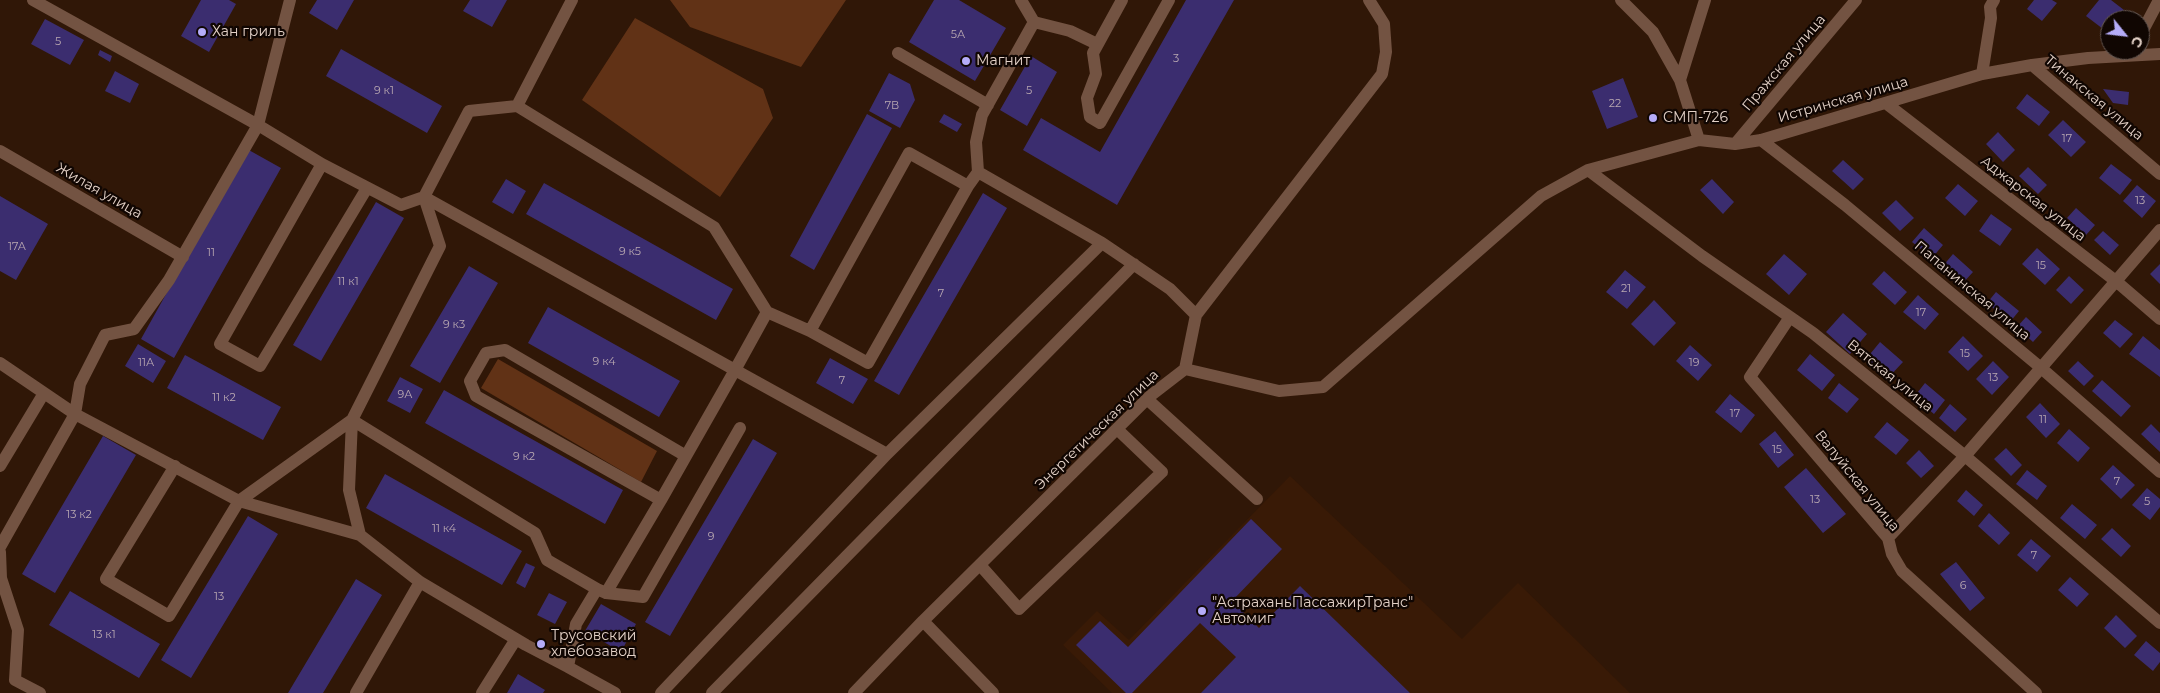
<!DOCTYPE html>
<meta charset="utf-8">
<style>
body{margin:0}
#map{position:relative;width:2160px;height:693px;overflow:hidden;background:#301707;font-family:Montserrat,sans-serif}
canvas{display:block}
.north{position:absolute;left:2100px;top:10px;width:50px;height:50px;box-sizing:border-box;background:#100602;border:1px solid #645751;border-radius:50%;rotate:119deg;font-size:14px;font-weight:700;line-height:20px;text-align:center;color:#e3d1c7}
.north::after{content:'';display:block;margin:auto;width:18px;height:22px;background:#b5acf8;clip-path:polygon(50% 0,100% 100%,50% 72%,0 100%)}
</style>
<div id="map">
<canvas width="2160" height="693"></canvas>
<div class="north">С</div>
</div>
<script>
const ctx = document.querySelector('canvas').getContext('2d');
ctx.lineJoin = 'round';
function paint(path, color) { ctx.fillStyle = color; ctx.fill(path, 'evenodd'); }
const poly = rows => new Path2D(rows.map(r => 'M' + r).join(''));
function stroke(path, color, width, dash) { ctx.strokeStyle = color; ctx.lineWidth = width; ctx.lineCap = dash ? 'butt' : 'round'; ctx.setLineDash(dash || []); ctx.stroke(path); }
function write(font, color, halo, rows, align = 'center') {
  ctx.font = font + ' Montserrat,sans-serif'; ctx.lineWidth = 4.5; ctx.setLineDash([]); ctx.textBaseline = 'middle'; ctx.strokeStyle = halo; ctx.fillStyle = color; for (const [text, x, y, turn = 0] of rows) {
    ctx.save(); ctx.translate(x, y); ctx.rotate((+turn || 0) * Math.PI / 180); ctx.textAlign = isNaN(turn) ? turn : align; if (halo) ctx.strokeText(text, 0, 0); ctx.fillText(text, 0, 0); ctx.restore();
  }
}
paint(poly([
 [1290,476,1462,639,1518,583,1630,693,1112,693,1063,645,1097,611,1129,640]
]), '#391a06');
paint(poly([
 [670,0,846,0,801,67,690,27],
 [635,18,763,89,773,118,720,197,582,100],
 [498,359,657,451,641,482,481,388]
]), '#613216');
paint(poly([
 [201,0,229,0,236,4,209,52,181,36],
 [317,0,354,0,337,30,309,13],
 [470,0,507,0,492,27,463,11],
 [934,0,959,0,1006,28,975,81,909,42],
 [1186,0,1234,0,1117,205,1023,150,1041,118,1100,152],
 [2034,0,2052,0,2057,3,2042,21,2027,9],
 [2099,0,2111,0,2124,10,2116,20,2110,20,2110,28,2107,32,2086,16],
 [45,19,84,40,70,65,31,44],
 [341,49,442,106,427,133,326,76],
 [100,50,112,56,110,62,98,55],
 [1031,56,1057,72,1027,126,1000,110],
 [115,71,139,84,130,103,105,91],
 [889,73,910,84,915,100,900,128,869,111],
 [1623,78,1638,117,1607,129,1592,91],
 [2103,89,2129,92,2128,105,2113,103],
 [2027,94,2050,112,2039,126,2016,108],
 [867,114,892,128,814,270,790,256],
 [944,114,962,124,957,132,939,122],
 [2063,120,2086,142,2071,157,2048,135],
 [1998,132,2015,150,2003,162,1986,144],
 [247,149,281,168,174,358,141,339],
 [1843,160,1864,179,1853,190,1832,171],
 [2111,164,2132,180,2120,195,2099,178],
 [2028,167,2047,185,2038,194,2019,176],
 [506,179,526,191,513,214,492,202],
 [1712,179,1734,202,1723,214,1700,190],
 [544,183,733,289,716,320,526,214],
 [1958,184,1978,201,1965,216,1945,198],
 [2137,185,2156,201,2142,218,2123,201],
 [983,193,1007,208,899,395,874,381],
 [0,196,48,224,16,280,0,271],
 [1896,200,1914,218,1900,231,1882,213],
 [376,202,404,218,321,361,293,345],
 [2076,208,2095,225,2086,235,2067,218],
 [1991,214,2012,229,2000,246,1979,231],
 [1924,228,1943,245,1932,258,1912,242],
 [2103,231,2119,245,2110,255,2094,240],
 [2037,248,2060,269,2045,285,2022,264],
 [1784,254,1807,274,1789,295,1766,274],
 [1953,254,1973,272,1962,284,1942,267],
 [2160,264,2160,284,2150,274],
 [469,266,498,283,440,383,410,366],
 [1625,270,1646,287,1627,309,1606,292],
 [1884,271,1907,292,1895,305,1872,284],
 [2069,276,2084,290,2071,304,2056,290],
 [1996,292,2019,311,2010,322,1987,303],
 [1918,295,1939,314,1925,330,1903,312],
 [1654,300,1676,323,1654,346,1631,324],
 [548,307,680,381,659,417,528,343],
 [1843,313,1867,334,1850,354,1826,332],
 [2026,317,2042,332,2033,342,2017,327],
 [2115,320,2133,334,2120,348,2103,333],
 [1963,336,1983,356,1968,371,1948,352],
 [2143,336,2160,350,2160,377,2129,354],
 [1880,342,1903,362,1888,378,1866,359],
 [138,344,166,361,153,383,125,366],
 [1690,345,1712,365,1698,381,1676,361],
 [1810,354,1835,375,1822,391,1797,370],
 [185,355,281,407,263,440,167,388],
 [830,358,868,379,853,404,816,383],
 [1993,361,2009,377,1992,395,1976,379],
 [2078,361,2094,376,2084,386,2068,371],
 [400,377,423,389,410,413,387,401],
 [2102,380,2131,406,2121,417,2092,391],
 [1839,383,1859,399,1847,413,1828,398],
 [1925,383,1945,400,1934,414,1914,397],
 [444,390,623,490,605,524,425,423],
 [1730,394,1755,415,1741,433,1715,412],
 [2040,403,2060,424,2046,438,2026,417],
 [1950,404,1967,419,1955,432,1939,418],
 [1887,422,1909,440,1896,455,1874,437],
 [2151,424,2160,433,2160,452,2141,434],
 [2069,429,2090,448,2078,462,2057,443],
 [1775,431,1794,455,1778,468,1759,444],
 [103,436,136,455,55,593,22,574],
 [753,439,777,453,670,636,645,622],
 [2006,448,2022,465,2011,476,1994,459],
 [1919,450,1934,466,1921,478,1906,463],
 [2113,465,2135,485,2121,499,2100,479],
 [1806,468,1846,514,1823,533,1784,487],
 [2027,470,2047,486,2037,500,2016,484],
 [385,474,522,551,502,585,366,508],
 [2147,488,2160,499,2160,507,2150,520,2132,505],
 [1966,490,1983,505,1974,516,1957,501],
 [2072,504,2097,525,2085,539,2060,518],
 [1989,513,2010,533,1999,545,1978,526],
 [248,516,278,534,191,678,161,660],
 [1251,519,1282,549,1232,601,1259,628,1300,586,1410,693,1201,693,1236,657,1200,623,1132,693,1126,693,1076,645,1100,621,1128,647],
 [2112,528,2131,546,2121,557,2101,539],
 [2031,539,2051,556,2037,572,2017,555],
 [1956,562,1985,598,1970,611,1940,574],
 [526,563,535,567,525,588,516,583],
 [2070,577,2089,594,2077,607,2058,590],
 [356,579,382,595,323,693,288,693],
 [70,591,160,644,139,678,49,625],
 [549,593,567,602,555,624,537,615],
 [601,604,636,624,621,652,585,631],
 [2116,615,2137,636,2125,648,2104,628],
 [2146,641,2160,653,2160,662,2153,671,2134,655],
 [518,674,545,690,543,693,507,693]
]), '#3b2d6f');
stroke(poly([
 [33,0,258,125,169,280,134,329,105,335,80,384,75,414,239,501,360,535],
 [290,0,258,125,322,164,401,205,424,197,469,111,517,106,572,0],
 [1021,0,1034,22],
 [1122,0,1093,53,1096,74,1087,98,1090,117,1100,123,1169,0],
 [1621,0,1653,32,1680,80],
 [2140,36,2159,0],
 [1097,44,1070,31,1034,22,982,115,976,142,978,172,1102,243,1170,289,1196,315,1185,369],
 [898,53,988,105],
 [2032,65,2160,174],
 [1982,74,1991,18,1990,7,1994,0],
 [1887,104,2117,282,2160,319],
 [517,106,714,227,767,312],
 [1699,140,1680,80,1705,0],
 [1761,140,1845,205,2040,367,2160,472],
 [1735,144,1856,0],
 [0,151,183,257],
 [322,164,220,344,260,366,367,188],
 [1588,170,1702,256,1813,333,1965,456,2160,623],
 [424,197,735,370,686,456,505,350,486,353,470,381,476,396,661,500,606,593],
 [424,197,440,246,352,420,349,490,360,535,420,582,526,645,568,667],
 [1196,315,1382,74,1386,52,1384,24,1369,0],
 [1790,317,1750,377,1888,538,1892,554,1902,571,2036,693],
 [810,331,909,153,968,186],
 [0,363,75,414,0,547],
 [1147,399,1257,499],
 [887,454,735,370,767,312,810,331,868,363,968,186,978,172],
 [0,466,44,393],
 [175,466,106,579,169,616,239,501,352,420,535,533,547,560,597,589],
 [661,500,686,456],
 [1888,538,1965,456,2160,230],
 [0,552,1,578,18,630,15,680,40,693],
 [980,565,1019,609,1162,472,1117,429],
 [923,621,993,693],
 [356,693,420,582],
 [482,693,516,639],
 [615,693,568,667,576,624,597,589,606,593,643,597,740,428],
 [661,693,887,454,1102,243],
 [712,693,1134,264],
 [854,693,923,621,1150,396,1185,369,1279,391,1323,387,1541,196,1588,170,1699,140,1735,144,1761,140,1982,74,2032,65,2088,58,2160,54]
]), '#735342', 12);
for (const [x, y, r, color] of [
 [202,32,5,"#b5acf8"],
 [966,61,5,"#b5acf8"],
 [1653,118,5,"#b5acf8"],
 [1202,611,5,"#b5acf8"],
 [541,644,5,"#b5acf8"]
]) { const dot = new Path2D(); dot.arc(x, y, r, 0, 2 * Math.PI); ctx.fillStyle = color; ctx.fill(dot); stroke(dot, '#100602', 2); }
write('11px', '#b9a8b1', null, [
 ["5А",958,35],
 ["5",58,42],
 ["3",1176,59],
 ["9 к1",384,91],
 ["5",1029,91],
 ["22",1615,104],
 ["7В",892,106],
 ["17",2067,139],
 ["13",2140,201],
 ["17А",17,247],
 ["9 к5",630,252],
 ["11",211,253],
 ["15",2041,266],
 ["11 к1",348,282],
 ["21",1626,289],
 ["7",941,294],
 ["17",1921,313],
 ["9 к3",454,325],
 ["15",1965,354],
 ["9 к4",604,362],
 ["11А",146,363],
 ["19",1694,363],
 ["13",1993,378],
 ["7",842,381],
 ["9А",405,395],
 ["11 к2",224,398],
 ["17",1735,414],
 ["11",2043,420],
 ["15",1777,450],
 ["9 к2",524,457],
 ["7",2117,482],
 ["13",1815,500],
 ["5",2147,502],
 ["13 к2",79,515],
 ["11 к4",444,529],
 ["9",711,537],
 ["7",2034,556],
 ["6",1963,586],
 ["13",219,597],
 ["13 к1",104,635]
]);
write('14px', '#e3d1c7', '#100602', [
 ["Хан гриль",212,32],
 ["Магнит",976,61],
 ["СМП-726",1663,118],
 ["\"АстраханьПассажирТранс\"",1212,603],
 ["Автомиг",1212,619],
 ["Трусовский",551,636],
 ["хлебозавод",551,652]
], 'left');
write('14px', '#e3d1c7', '#100602', [
 ["Пражская улица",1784,63,-50],
 ["Тинакская улица",2094,98,40],
 ["Истринская улица",1843,100,-16],
 ["Жилая улица",99,191,30],
 ["Аджарская улица",2033,199,38],
 ["Папанинская улица",1972,291,40],
 ["Вятская улица",1890,376,39],
 ["Энергетическая улица",1097,430,-44],
 ["Валуйская улица",1857,481,51]
]);
</script>
